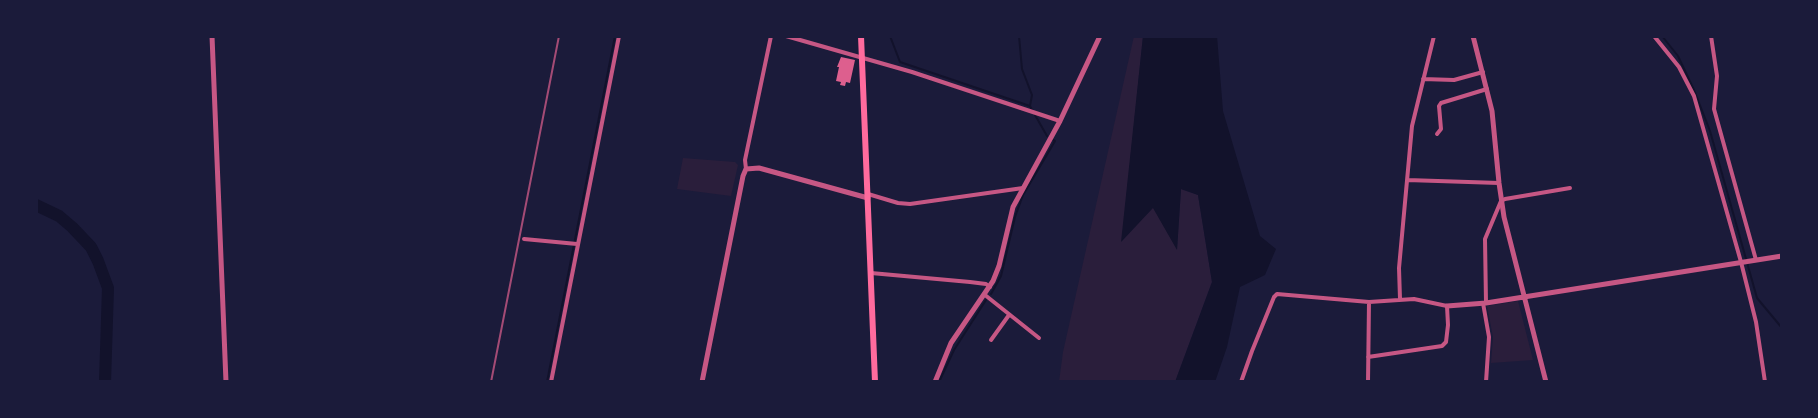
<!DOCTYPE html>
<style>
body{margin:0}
#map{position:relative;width:1818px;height:418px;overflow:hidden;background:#1b1b3a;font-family:"Source Sans 3",sans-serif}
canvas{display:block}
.frame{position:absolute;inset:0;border:38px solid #1b1b3a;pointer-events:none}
</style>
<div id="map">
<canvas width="1818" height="418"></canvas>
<div class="frame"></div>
</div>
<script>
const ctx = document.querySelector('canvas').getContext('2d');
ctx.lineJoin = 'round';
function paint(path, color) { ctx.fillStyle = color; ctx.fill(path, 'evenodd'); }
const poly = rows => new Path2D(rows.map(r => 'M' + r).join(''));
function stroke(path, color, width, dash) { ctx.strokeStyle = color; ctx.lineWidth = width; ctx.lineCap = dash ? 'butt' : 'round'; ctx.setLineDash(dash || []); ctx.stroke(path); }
paint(poly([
 [1134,36,1143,36,1122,241,1153,207,1177,249,1181,189,1198,195,1212,282,1175,382,1059,382,1063,352],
 [683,158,735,162,738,165,731,196,677,189],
 [1518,301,1533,360,1491,363,1493,337,1487,306]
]), '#2a1e3b');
paint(poly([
 [1143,36,1217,36,1223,111,1260,236,1276,249,1265,275,1240,287,1227,347,1215,382,1175,382,1212,282,1198,195,1181,189,1177,250,1153,208,1121,242]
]), '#12122b');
stroke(poly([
 [890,36,900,62,1030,106,1032,110],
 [1019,36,1022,69,1032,95,1030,106],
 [1662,36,1678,56,1694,90,1710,131,1757,298,1782,328],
 [1035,115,1047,136],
 [991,294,1001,276,1015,217,1023,195,1045,158,1055,141,1053,140],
 [547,382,615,36],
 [939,382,954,350,986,300]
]), '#12122b', 2);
stroke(poly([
 [36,205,59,216,72,227,91,247,98,261,108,288,105,382]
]), '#12122b', 12);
paint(poly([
 [841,57,855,60,850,83,846,82,845,86,840,85,841,82,836,81,839,67,837,67]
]), '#dd5f8e');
stroke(poly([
 [786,36,912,72,1060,121],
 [1654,36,1679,67,1694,96,1741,262,1756,322,1765,382],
 [1711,36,1717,76,1714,109,1756,260],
 [1423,79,1454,80,1483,72],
 [1437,134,1441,129,1439,106,1441,103,1487,89],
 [746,169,745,160,771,36],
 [1407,180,1499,183],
 [868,194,898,203,910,204,1023,188],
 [524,239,577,244],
 [871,273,970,282,986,284,990,287],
 [985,295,1039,338],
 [1400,299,1399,268,1412,126,1434,36],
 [1483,303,1489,337,1486,382],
 [1486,303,1485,239,1501,201,1505,199,1570,188],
 [991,340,1009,315],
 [551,382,619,36],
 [1241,382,1252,351,1274,297,1277,294,1369,302,1414,299,1447,306,1448,325,1446,342,1442,346,1368,357],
 [1368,382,1369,302]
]), '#c65784', 4);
stroke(poly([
 [212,36,226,382],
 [1473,36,1492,111,1499,183,1504,217,1546,382],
 [1447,306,1486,303,1782,256],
 [702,382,743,176,746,169,759,168,868,198],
 [935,382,951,343,993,281,999,266,1013,207,1060,121,1100,36]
]), '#c65784', 5);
stroke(poly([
 [861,36,875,382]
]), '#ff6b9d', 6);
stroke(poly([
 [491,382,559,36]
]), '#a44b75', 2);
</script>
